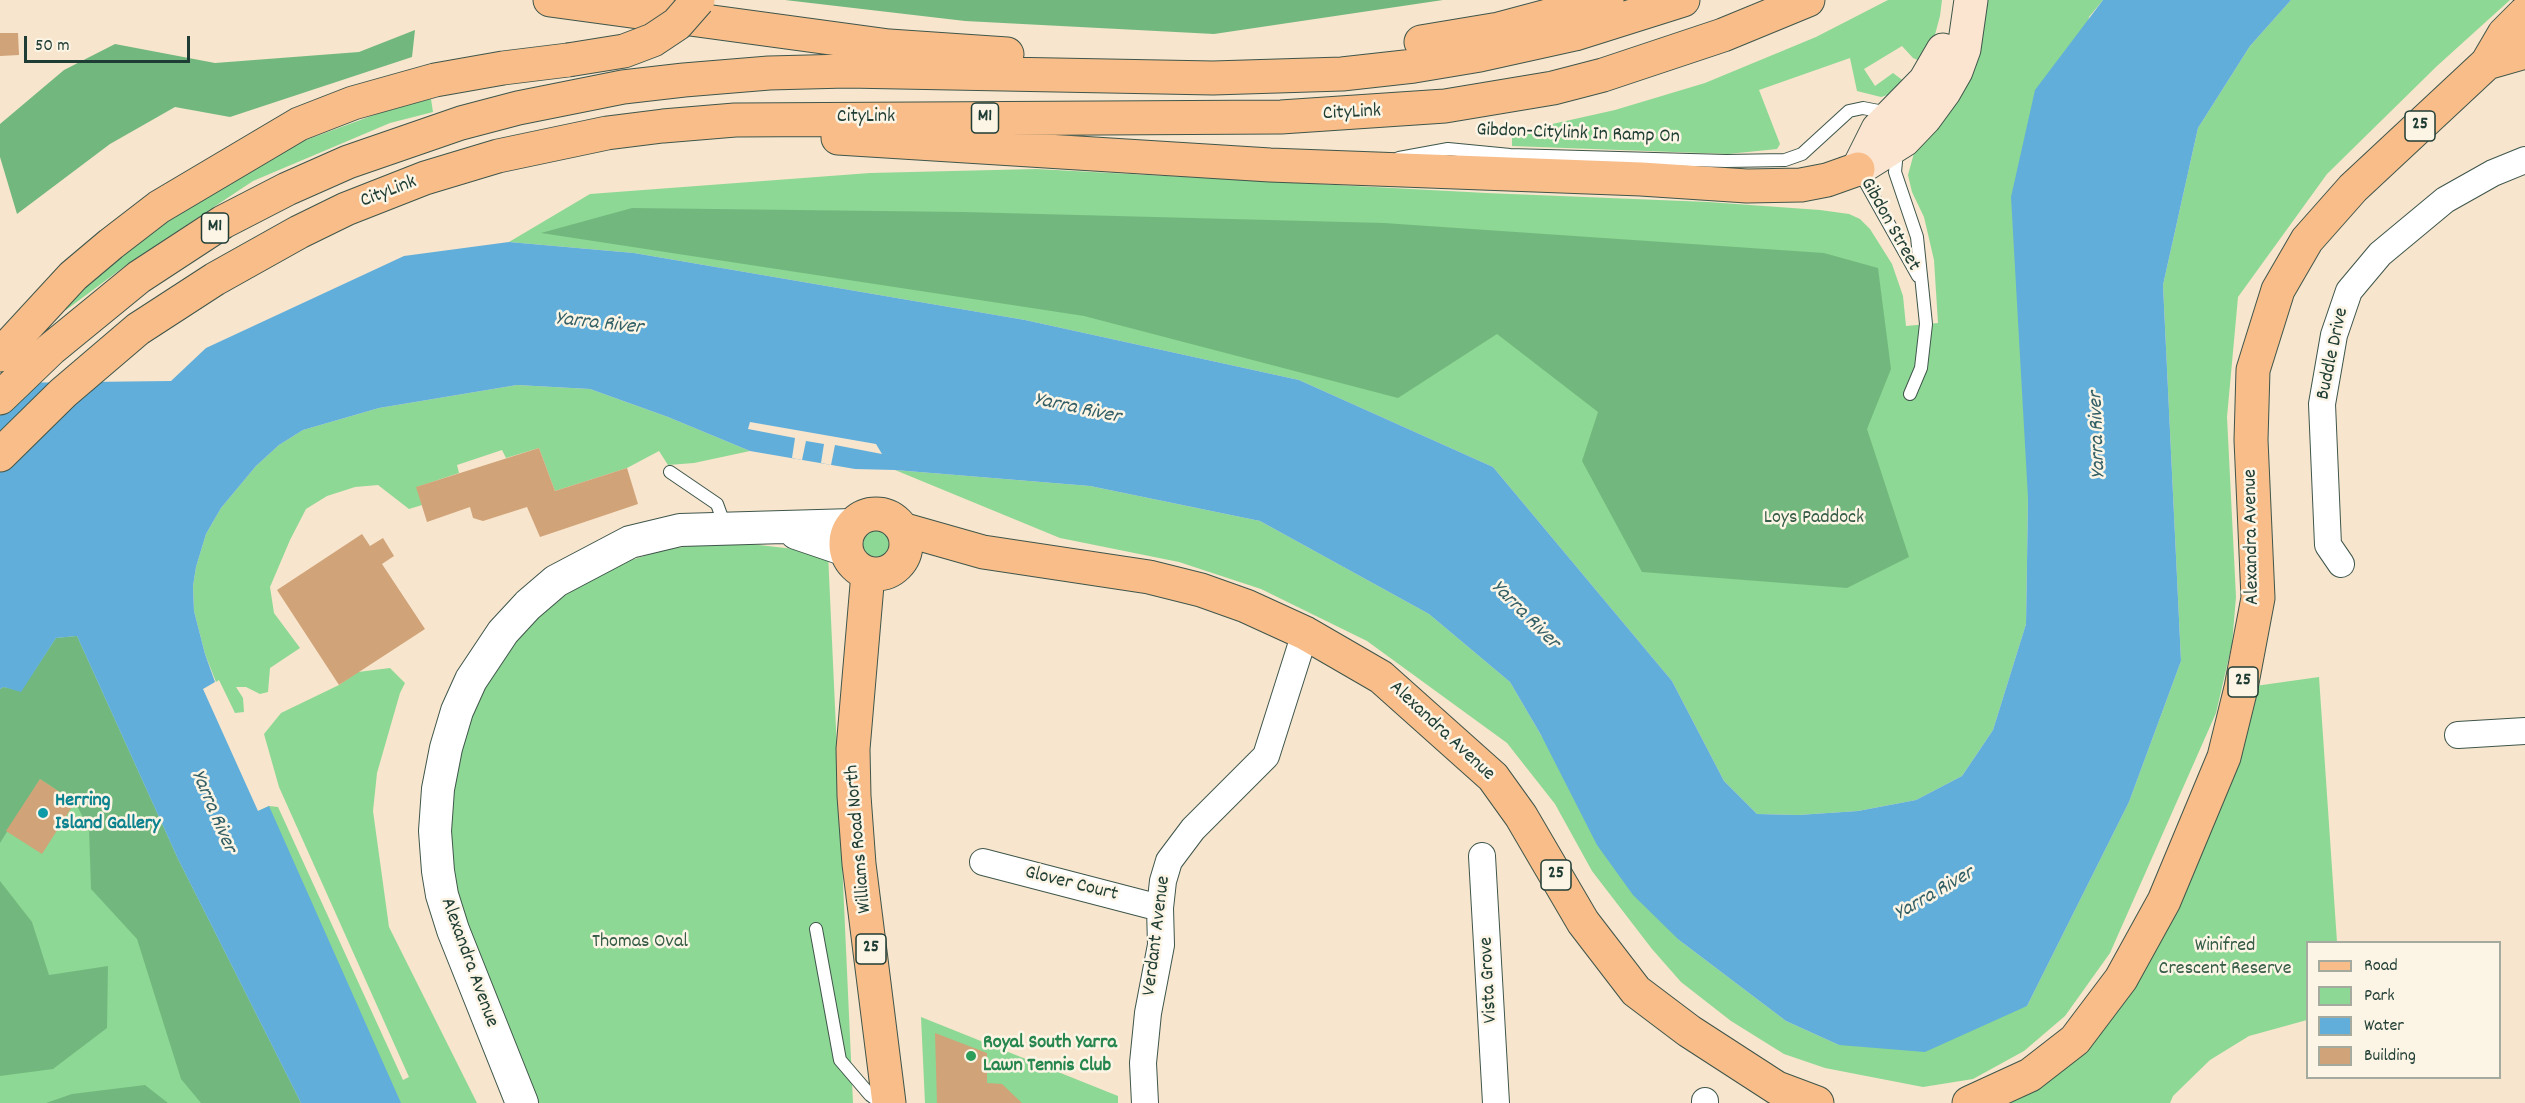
<!DOCTYPE html>
<style>
body{margin:0}
#map{position:relative;width:2525px;height:1103px;overflow:hidden;background:#f7e5cd;font-family:Dekko,sans-serif}
canvas{display:block}
.legend{position:absolute;left:2306px;top:941px;width:195px;height:138px;box-sizing:border-box;background:#fcf5e5;border:2px solid #a4ab9e;margin:0;padding:8px 10px;list-style:none;font-size:18px;color:#1f3d34}
.legend li{display:flex;align-items:center;gap:12px;height:30px}
.legend b{width:30px;border:2px solid #a4ab9e}
.scale{position:absolute;left:24px;top:36px;width:166px;height:27px;box-sizing:border-box;border:3px solid #1f3d34;border-top:0;padding-left:8px;font-size:18px;line-height:21px;white-space:nowrap;color:#1f3d34;-webkit-text-stroke:4px #fcf5e5;paint-order:stroke}
</style>
<div id="map">
<canvas width="2525" height="1103"></canvas>
<ul class="legend">
<li><b style="height:8px;background:#f8bd89"></b>Road</li>
<li><b style="height:16px;background:#8dd894"></b>Park</li>
<li><b style="height:16px;background:#61aedb"></b>Water</li>
<li><b style="height:16px;background:#d0a378"></b>Building</li>
</ul>
<div class="scale">50 m</div>
</div>
<script>
const ctx = document.querySelector('canvas').getContext('2d');
ctx.lineJoin = 'round';
function paint(path, color) { ctx.fillStyle = color; ctx.fill(path, 'evenodd'); }
const poly = rows => new Path2D(rows.map(r => 'M' + r).join(''));
function stroke(path, color, width, dash) { ctx.strokeStyle = color; ctx.lineWidth = width; ctx.lineCap = dash ? 'butt' : 'round'; ctx.setLineDash(dash || []); ctx.stroke(path); }
function write(font, color, halo, rows, align = 'center') {
  ctx.font = font + ' Dekko,sans-serif'; ctx.lineWidth = 5; ctx.setLineDash([]); ctx.textBaseline = 'middle'; ctx.strokeStyle = halo; ctx.fillStyle = color; for (const [text, x, y, turn = 0] of rows) {
    ctx.save(); ctx.translate(x, y); ctx.rotate((+turn || 0) * Math.PI / 180); ctx.textAlign = isNaN(turn) ? turn : align; if (halo) ctx.strokeText(text, 0, 0); ctx.fillText(text, 0, 0); ctx.restore();
  }
}
paint(poly([
 [1888,0,1942,0,1940,16,1929,57,1920,61,1913,58,1902,46,1864,69,1875,86,1893,73,1905,82,1894,93,1881,97,1857,91,1850,58,1759,90,1780,144,1777,149,1728,154,1512,146,1512,133,1615,110,1705,83,1816,37],
 [1982,0,2103,0,2089,17,2028,498,2026,624,1993,730,1962,776,1916,800,1858,811,1798,815,1757,814,1724,781,1672,681,1493,467,1299,380,1025,320,634,253,509,242,590,194,870,173,1036,169,1486,193,1708,202,1820,210,1849,214,1860,219,1870,229,1892,264,1903,296,1906,326,1938,323,1934,260,1924,217,1912,192,1908,175,1914,153],
 [2291,0,2510,0,2437,66,2327,174,2238,297,2227,417,2236,597,2232,644,2216,713,2110,953,2065,1016,2024,1051,1973,1079,1923,1087,1825,1068,1784,1054,1731,1021,1681,982,1652,949,1592,871,1555,804,1507,743,1367,641,1261,589,1179,562,1060,538,895,470,1090,486,1260,521,1429,614,1510,682,1541,735,1679,940,1786,1021,1839,1045,2027,1006,2129,802,2181,661,2163,285,2198,128,2250,46],
 [431,99,433,112,390,123,253,181,125,266,66,310,61,303,171,212,276,151,393,108],
 [517,385,590,389,668,417,750,451,694,463,668,465,659,451,627,468,555,491,539,448,506,458,502,450,457,465,459,473,417,487,422,505,409,509,378,485,355,487,327,496,306,509,290,540,270,587,274,613,300,648,270,668,268,692,260,694,246,687,236,687,243,698,244,712,235,713,219,680,216,682,205,654,194,611,193,586,196,567,206,534,221,508,256,466,279,445,303,430,379,408],
 '862 542a15 15 0 1 1 30 0a15 15 0 1 1-30 0Z',
 [742,543,828,553,853,1103,534,1103,464,929,446,828,465,722,503,655,526,628,554,603,588,580,628,561,664,550,703,544],
 [77,636,178,859,301,1103,0,1103,0,689,4,687,21,691,56,638],
 [390,668,405,683,400,693,377,773,373,811,389,927,477,1103,380,1103,258,811,269,806,278,807,403,1080,409,1077,279,787,264,734,281,713,339,685,358,672],
 [2319,677,2337,942,2308,942,2307,1020,2249,1036,2210,1060,2173,1096,2170,1103,1969,1103,2030,1075,2121,979,2241,688],
 [921,1017,1118,1096,1118,1103,925,1103]
]), '#8dd894');
paint(poly([
 [785,0,1443,0,1214,34,965,21],
 [415,30,412,57,230,117,175,107,110,144,17,214,0,157,0,124,64,70,115,44,215,63,359,52],
 [632,208,964,212,1384,223,1824,253,1878,268,1891,369,1867,429,1909,557,1847,588,1642,572,1582,461,1598,412,1497,334,1398,398,1084,316,541,233],
 [77,636,178,859,301,1103,201,1103,181,1079,137,939,91,889,89,829,75,802,40,779,0,843,0,689,4,687,21,691,56,638],
 [0,881,32,922,49,975,108,966,107,1028,53,1069,0,1076],
 [145,1085,168,1103,46,1103,72,1094]
]), '#72b87e');
paint(poly([
 [2103,0,2291,0,2250,46,2198,128,2163,285,2181,661,2129,802,2027,1006,1925,1052,1839,1045,1786,1021,1679,940,1633,895,1597,845,1541,735,1510,682,1429,614,1260,521,1090,486,895,470,855,469,750,451,668,417,590,389,517,385,379,408,303,430,279,445,256,466,221,508,206,534,196,567,193,586,194,611,205,654,215,682,203,689,258,811,269,806,401,1103,301,1103,178,859,77,636,56,638,21,692,4,687,0,689,0,383,171,381,206,348,404,256,509,242,634,253,1025,320,1299,380,1493,467,1672,681,1724,781,1757,814,1798,815,1858,811,1916,800,1962,776,1993,730,2026,624,2028,498,2011,197,2035,90]
]), '#61aedb');
paint(poly([
 [750,422,876,444,882,454,835,445,831,465,821,463,824,444,806,441,802,460,792,458,795,438,748,429]
]), '#f7e5cd');
paint(poly([
 [0,33,18,33,19,55,0,56],
 [539,448,555,491,627,468,638,504,540,537,527,507,483,521,473,518,470,507,427,522,416,487],
 [362,534,370,546,383,538,394,556,382,564,425,629,339,685,277,590],
 [40,779,75,802,42,854,6,831],
 [935,1033,987,1053,987,1083,1002,1084,1022,1103,937,1103]
]), '#d0a378');
const service = poly([
 [1897,151,1895,172,1917,237,1926,324,1921,368,1910,394],
 [1399,158,1448,149,1510,155,1726,161,1785,160,1802,154,1849,111,1863,108,1889,113],
 [1858,169,1918,276],
 [670,472,717,504,725,526],
 [816,929,840,1060,870,1095,881,1103]
]);
const minor = poly([
 [2341,564,2328,545,2322,404,2334,335,2349,291,2380,254,2445,200,2493,173,2525,160],
 [2458,735,2525,731],
 [1482,856,1496,1103],
 [983,862,1160,908],
 [1705,1101,1705,1103],
 [1145,1103,1143,1063,1148,1013,1161,945,1160,908,1163,881,1169,861,1193,829,1266,756,1305,633]
]);
const tertiary = poly([
 [796,533,846,550],
 [522,1103,453,930,442,895,438,871,435,831,438,789,446,748,457,711,471,680,503,632,528,605,556,581,630,542,680,530,853,525]
]);
const secondary = poly([
 [1858,169,1904,140,1925,118,1944,92,1956,71,1964,49,1971,0],
 [1858,169,1878,129,1925,81,1943,50]
]);
const primary = poly([
 [2487,63,2525,52],
 '846 544a30 30 0 1 1 60 0a30 30 0 1 1-60 0Z',
 [902,529,983,552,1149,577,1201,590,1246,606,1305,633,1381,677,1493,777,1521,816,1583,922,1636,991,1689,1031,1777,1088,1817,1103],
 [868,573,853,749,854,796,859,864,889,1103],
 [1969,1103,2030,1075,2075,1040,2121,979,2164,901,2224,757,2241,688,2258,598,2251,440,2253,370,2278,290,2307,240,2353,188,2487,63,2504,34,2525,13]
]);
const motorway = poly([
 [550,0,889,46,1007,54],
 [1421,42,1499,29,1607,0],
 [838,138,1270,165,1641,179,1747,186,1801,185,1827,180,1858,169],
 [0,355,73,276,111,244,159,207,299,124,353,103,435,80,503,68,568,60],
 [0,398,51,349,139,277,223,222,287,189,348,162,461,123,518,108,623,87,684,80,769,73,847,71,1213,78,1342,74,1414,66,1480,55,1575,34,1683,0],
 [0,455,63,393,138,329,215,279,299,232,346,209,425,178,498,156,607,133,663,126,735,120,1281,117,1445,106,1553,88,1603,75,1723,35,1808,0]
]);
stroke(service, '#3f564b', 14);
stroke(minor, '#3f564b', 28);
stroke(tertiary, '#3f564b', 34);
stroke(secondary, '#3f564b', 35);
stroke(primary, '#3f564b', 35);
stroke(motorway, '#3f564b', 35);
stroke(service, '#fff', 12);
stroke(minor, '#fff', 26);
stroke(tertiary, '#fff', 32);
stroke(secondary, '#fce5d0', 33);
stroke(primary, '#f8bd89', 33);
stroke(motorway, '#f8bd89', 33);
const motorwayBridge = poly([
 [568,60,624,51,653,40,677,24,698,0]
]);
stroke(motorwayBridge, '#3f564b', 35, []);
stroke(motorwayBridge, '#f8bd89', 33);
for (const [x, y, r, color] of [
 [43,813,6,"#0f9aa8"],
 [971,1056,6,"#2e9e5b"]
]) { const dot = new Path2D(); dot.arc(x, y, r, 0, 2 * Math.PI); ctx.fillStyle = color; ctx.fill(dot); stroke(dot, '#fcf5e5', 2); }
for (const [x, y, w] of [
 [985,118,27],
 [2420,126,30],
 [215,228,27],
 [2243,682,30],
 [1556,875,30],
 [871,949,30]
]) { const box = new Path2D(); box.roundRect(x - w / 2, y - 15, w, 30, 4.5); ctx.fillStyle = '#fcf5e5'; ctx.fill(box); stroke(box, '#1f3d34', 1.5); }
write('bold 18px', '#1f3d34', null, [
 ["M1",985,118],
 ["25",2420,126],
 ["M1",215,228],
 ["25",2243,682],
 ["25",1556,875],
 ["25",871,949]
]);
write('20px', '#1f3d34', '#fcf5e5', [
 ["CityLink",1352,114,-3],
 ["CityLink",866,118],
 ["Gibdon-Citylink In Ramp On",1578,135,2],
 ["CityLink",389,193,-21],
 ["Gibdon Street",1889,225,61],
 ["Buddle Drive",2334,354,-78],
 ["Alexandra Avenue",2253,537,-91],
 ["Alexandra Avenue",1441,732,43],
 ["Williams Road North",860,839,-95],
 ["Glover Court",1071,885,14],
 ["Verdant Avenue",1158,936,-83],
 ["Alexandra Avenue",468,963,70],
 ["Vista Grove",1490,980,-93]
]);
write('20px', '#355c47', '#fcf5e5', [
 ["Loys Paddock",1814,519],
 ["Thomas Oval",640,943],
 ["Winifred",2225,947],
 ["Crescent Reserve",2225,970]
]);
write('bold 20px', '#0d838f', '#fcf5e5', [
 ["Herring",55,802],
 ["Island Gallery",55,825]
], 'left');
write('bold 20px', '#27864d', '#fcf5e5', [
 ["Royal South Yarra",983,1044],
 ["Lawn Tennis Club",983,1067]
], 'left');
write('italic 21px', '#335f66', '#fcf5e5', [
 ["Yarra River",599,325,6],
 ["Yarra River",1077,410,12],
 ["Yarra River",2099,435,-92],
 ["Yarra River",1524,616,45],
 ["Yarra River",212,812,67],
 ["Yarra River",1935,895,-30]
]);
</script>
